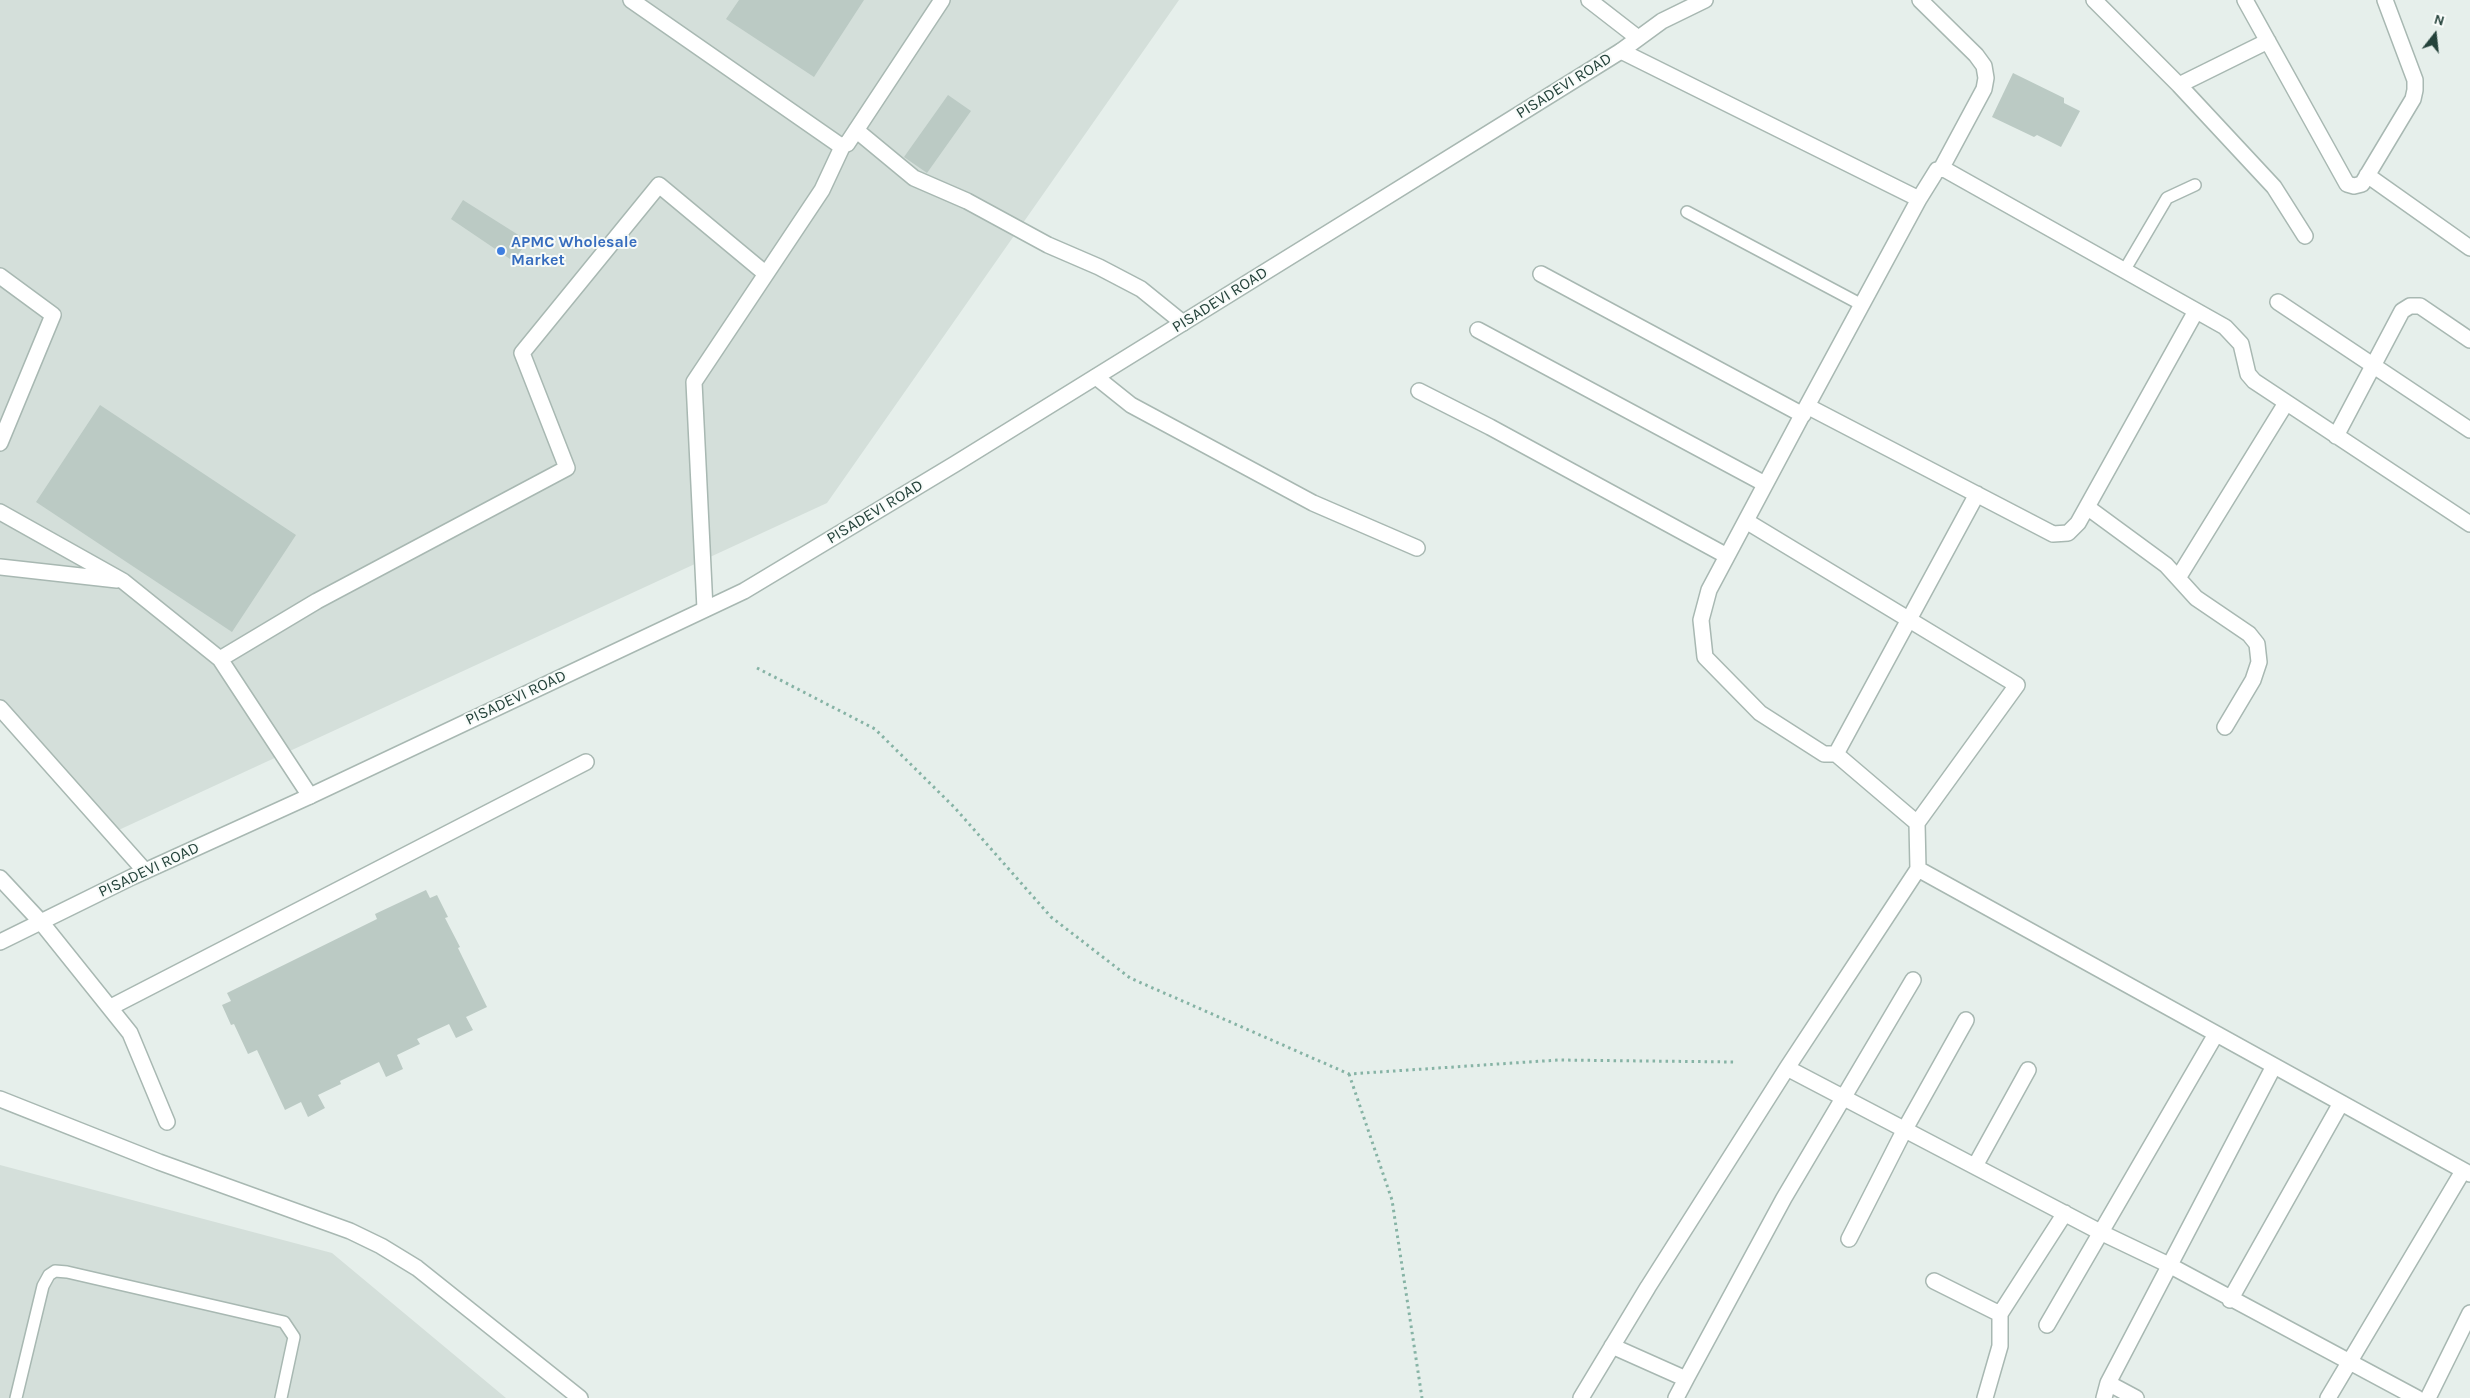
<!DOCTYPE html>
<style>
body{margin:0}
#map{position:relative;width:2470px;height:1398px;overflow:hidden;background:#e6efeb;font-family:Karla,sans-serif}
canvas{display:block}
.north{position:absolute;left:2410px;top:10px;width:50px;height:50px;-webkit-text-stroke:4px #f7fbf9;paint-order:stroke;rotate:16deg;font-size:14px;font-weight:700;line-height:20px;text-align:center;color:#24423a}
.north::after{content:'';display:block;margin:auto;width:18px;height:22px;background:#24423a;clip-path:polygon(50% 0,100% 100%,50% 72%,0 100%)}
</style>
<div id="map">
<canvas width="2470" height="1398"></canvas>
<div class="north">N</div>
</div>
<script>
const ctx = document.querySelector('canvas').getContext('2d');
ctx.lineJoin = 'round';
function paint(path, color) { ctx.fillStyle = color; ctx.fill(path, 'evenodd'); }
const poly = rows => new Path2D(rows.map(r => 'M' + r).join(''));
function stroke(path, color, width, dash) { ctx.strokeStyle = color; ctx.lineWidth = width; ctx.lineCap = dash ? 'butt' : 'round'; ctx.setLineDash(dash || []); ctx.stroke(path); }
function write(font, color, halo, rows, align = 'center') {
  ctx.font = font + ' Karla,sans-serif'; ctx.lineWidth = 4; ctx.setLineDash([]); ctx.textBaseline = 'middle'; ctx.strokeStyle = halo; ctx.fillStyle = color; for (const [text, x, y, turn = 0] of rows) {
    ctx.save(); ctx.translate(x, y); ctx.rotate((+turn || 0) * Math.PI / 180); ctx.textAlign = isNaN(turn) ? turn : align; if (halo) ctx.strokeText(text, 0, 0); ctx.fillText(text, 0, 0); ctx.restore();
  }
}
paint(poly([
 [0,0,1179,0,827,503,110,834,0,718],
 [0,1165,332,1253,506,1398,0,1398]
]), '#d4dfda');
paint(poly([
 [739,0,864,0,814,77,726,19],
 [2013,73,2064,98,2064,103,2080,111,2061,147,2037,135,2034,137,1992,117],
 [948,95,971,111,927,173,904,157],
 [463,200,528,241,513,261,451,219],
 [100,405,296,535,232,632,36,502],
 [426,890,430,898,437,895,448,917,445,918,460,947,458,948,487,1007,466,1017,473,1030,456,1038,449,1024,417,1039,420,1044,397,1055,403,1069,386,1077,379,1062,340,1081,341,1084,318,1095,325,1108,308,1117,301,1102,285,1110,257,1050,248,1054,234,1024,231,1025,222,1005,231,1001,227,993,377,919,375,914]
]), '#bbcac4');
const service = poly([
 [1687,212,1862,305],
 [2124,271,2167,198,2195,185],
 [16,1398,43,1286,49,1275,55,1271,67,1272,284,1322,294,1337,281,1398]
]);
const minor = poly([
 [631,0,838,144,843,145,847,144,942,0],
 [1589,0,1638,38],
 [1920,0,1976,55,1984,66,1986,78,1984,89,1941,169],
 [2094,0,2179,85,2274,187,2305,236],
 [2245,0,2347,184,2354,186,2362,184,2413,99,2415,90,2415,80,2385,0],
 [1621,51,1919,199,1937,170,1944,169,2225,327,2241,344,2248,374,2254,381,2470,524],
 [2179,85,2268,41],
 [856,130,914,178,967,201,1048,245,1099,267,1141,289,1183,323],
 [2367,175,2470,248],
 [1541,274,1803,415],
 [0,276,53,315,0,443],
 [2278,302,2470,430],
 [1478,330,1765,484],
 [1096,377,1131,405,1313,503,1417,548],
 [1419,391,1490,427,1727,556],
 [1807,406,2053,534,2068,533,2078,523,2196,311],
 [2336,436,2402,311,2410,306,2420,306,2470,340],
 [2087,507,2166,565,2196,598,2249,634,2257,644,2259,662,2253,680,2225,727],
 [0,512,123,581,220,659,310,796],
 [1746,521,2017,685,1917,823,1836,754,1824,754,1760,713,1705,657,1701,620,1709,590,1807,406,1919,199],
 [0,567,117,580],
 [2178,578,2286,403],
 [705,609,694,382,822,190,843,145],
 [220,659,317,601,567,468,522,353,659,185,766,274],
 [0,708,145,871],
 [1836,754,1977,494],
 [1918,869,2470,1174],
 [0,878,41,922,130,1033,167,1122],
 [111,1007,586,762],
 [1787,1068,2102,1233,2169,1265,2417,1398],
 [0,1099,159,1162,350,1231,381,1246,417,1268,580,1398],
 [1975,1166,2028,1070],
 [1849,1239,1905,1129,1966,1020],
 [1934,1281,2000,1314],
 [2230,1300,2341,1103],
 [2047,1325,2216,1034],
 [1612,1346,1686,1379,1784,1198,1913,980],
 [2108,1383,2274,1066],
 [1581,1398,1648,1287,1787,1068,1918,869,1917,823],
 [1676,1398,1686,1379],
 [1985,1398,2000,1346,2000,1314,2065,1213],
 [2104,1398,2108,1383,2136,1398],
 [2328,1398,2463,1171],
 [2428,1398,2470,1313]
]);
const tertiary = poly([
 [0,942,132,877,310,796,744,591,955,464,1349,220,1621,51,1662,21,1705,0]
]);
stroke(service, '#a8b8b2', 14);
stroke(minor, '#a8b8b2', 18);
stroke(tertiary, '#a8b8b2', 18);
stroke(poly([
 [757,668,875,729,955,808,1051,917,1130,978,1349,1074,1558,1060,1734,1062],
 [1349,1074,1392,1200,1422,1398]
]), '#86b3a5', 3, [2.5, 4]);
stroke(service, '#fff', 11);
stroke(minor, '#fff', 15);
stroke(tertiary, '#fff', 15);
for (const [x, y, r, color] of [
 [501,251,5,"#3f7fe0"]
]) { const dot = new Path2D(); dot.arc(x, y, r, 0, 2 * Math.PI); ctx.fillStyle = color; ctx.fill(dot); stroke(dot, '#f7fbf9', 2); }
write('16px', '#24423a', '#f7fbf9', [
 ["PISADEVI ROAD",1564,86,-32],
 ["PISADEVI ROAD",1220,300,-32],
 ["PISADEVI ROAD",875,512,-31],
 ["PISADEVI ROAD",516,698,-25],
 ["PISADEVI ROAD",149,870,-25]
]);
write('bold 16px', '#366cbe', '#f7fbf9', [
 ["APMC Wholesale",511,242],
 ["Market",511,260]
], 'left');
</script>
